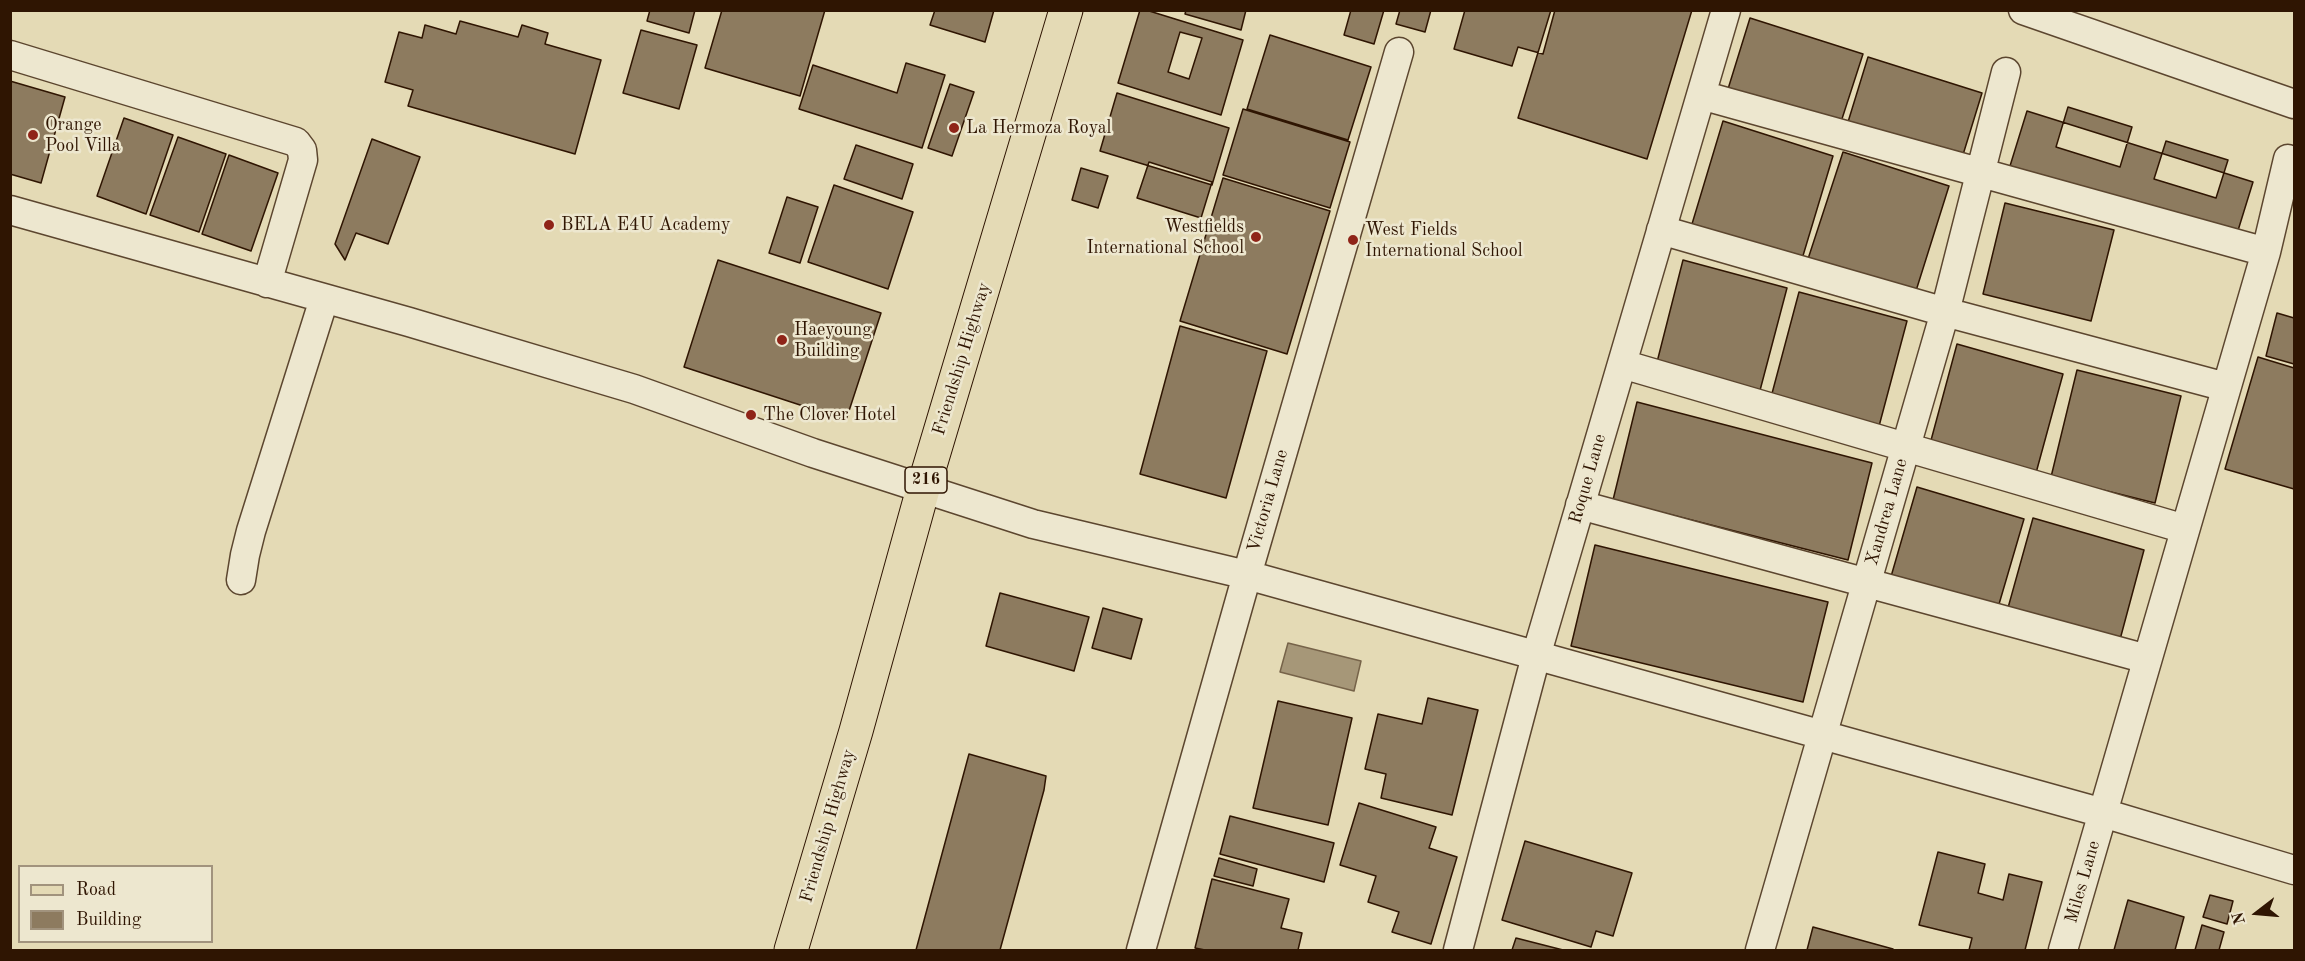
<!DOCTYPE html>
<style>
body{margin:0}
#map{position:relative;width:2305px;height:961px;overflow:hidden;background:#e4dab5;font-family:"Old Standard TT",serif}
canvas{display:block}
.frame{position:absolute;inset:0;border:12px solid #2f1502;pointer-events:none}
.legend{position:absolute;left:18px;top:865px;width:195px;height:78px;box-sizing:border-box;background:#ede7cf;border:2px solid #a1937d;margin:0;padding:8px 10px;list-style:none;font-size:18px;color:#2f1502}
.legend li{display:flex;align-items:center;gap:12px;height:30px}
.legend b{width:30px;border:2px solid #a1937d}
.north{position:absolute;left:2227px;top:883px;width:60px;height:60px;-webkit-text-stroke:4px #ede7cf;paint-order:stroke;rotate:254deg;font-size:16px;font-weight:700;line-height:24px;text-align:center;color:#2f1502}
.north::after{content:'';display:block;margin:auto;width:21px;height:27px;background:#2f1502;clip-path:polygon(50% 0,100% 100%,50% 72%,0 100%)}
</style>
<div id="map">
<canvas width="2305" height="961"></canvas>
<div class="frame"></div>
<ul class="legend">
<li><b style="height:8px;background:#e4dab5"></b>Road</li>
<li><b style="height:16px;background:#8d7b5f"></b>Building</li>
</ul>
<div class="north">N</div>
</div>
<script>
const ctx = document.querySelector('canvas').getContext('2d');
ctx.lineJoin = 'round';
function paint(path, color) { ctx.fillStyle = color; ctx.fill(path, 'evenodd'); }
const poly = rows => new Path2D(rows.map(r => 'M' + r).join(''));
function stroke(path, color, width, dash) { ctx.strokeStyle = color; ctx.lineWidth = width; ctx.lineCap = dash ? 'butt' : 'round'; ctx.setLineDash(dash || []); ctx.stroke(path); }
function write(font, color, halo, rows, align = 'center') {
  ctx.font = font + ' "Old Standard TT",serif'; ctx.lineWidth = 5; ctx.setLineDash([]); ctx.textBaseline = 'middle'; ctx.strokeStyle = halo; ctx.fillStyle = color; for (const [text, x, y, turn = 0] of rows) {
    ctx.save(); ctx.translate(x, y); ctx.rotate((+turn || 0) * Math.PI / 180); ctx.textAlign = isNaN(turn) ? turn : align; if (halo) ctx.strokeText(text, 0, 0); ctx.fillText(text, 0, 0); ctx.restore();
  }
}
const water = poly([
 [1288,643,1361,661,1354,691,1280,672,1288,643]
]);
paint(water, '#a69778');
stroke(water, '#766349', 1.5);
const building = poly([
 [650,10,695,10,689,33,647,21,650,10],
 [722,10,825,10,800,96,705,68,722,10],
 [935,10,994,10,985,42,930,25,935,10],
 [1140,10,1146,10,1243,40,1221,115,1118,83,1140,10],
 [1180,32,1202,38,1189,79,1168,72,1180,32],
 [1186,10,1246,10,1241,30,1185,14,1186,10],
 [1351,10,1384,10,1374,44,1344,35,1351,10],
 [1400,10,1431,10,1425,32,1396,24,1400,10],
 [1465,10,1555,10,1543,54,1518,47,1512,66,1454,49,1465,10],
 [1551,10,1692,10,1647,159,1518,118,1551,10],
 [1750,18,1863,54,1840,125,1728,89,1750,18],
 [460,21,518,37,522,25,548,33,545,44,601,60,575,154,408,106,413,90,385,82,399,32,422,38,425,25,456,34,460,21],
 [641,30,697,45,679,109,623,93,641,30],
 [1270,35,1371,67,1348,140,1247,109,1270,35],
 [1868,57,1982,93,1962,158,1848,122,1868,57],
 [906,63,945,75,922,148,799,109,813,65,897,93,906,63],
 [10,81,65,97,41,183,10,174,10,81],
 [950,84,974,92,952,156,928,148,950,84],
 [1117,93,1229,128,1212,185,1100,151,1117,93],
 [2068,107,2132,127,2120,167,2056,147,2068,107],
 [1243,109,1350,142,1330,208,1223,175,1243,109],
 [2027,111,2253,182,2236,237,2010,166,2027,111],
 [124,118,173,135,146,214,97,196,124,118],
 [1723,121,1833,156,1802,259,1692,224,1723,121],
 [178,137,226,154,199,232,150,215,178,137],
 [372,139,420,157,388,244,356,233,345,260,335,244,372,139],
 [2166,141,2228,160,2216,198,2154,179,2166,141],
 [856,145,913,164,902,199,844,179,856,145],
 [1843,152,1949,186,1915,294,1808,259,1843,152],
 [229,155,278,173,251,251,202,234,229,155],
 [1149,162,1212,182,1201,218,1137,198,1149,162],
 [1081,168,1108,176,1098,208,1072,200,1081,168],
 [1223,178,1330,211,1287,354,1180,321,1223,178],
 [834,185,913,212,888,289,808,262,834,185],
 [787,197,818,207,800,263,769,253,787,197],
 [2005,203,2114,230,2091,321,1983,294,2005,203],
 [718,260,881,313,846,420,684,367,718,260],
 [1683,260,1787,288,1758,398,1655,370,1683,260],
 [1799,292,1907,321,1878,430,1770,401,1799,292],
 [2277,313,2294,318,2294,364,2266,356,2277,313],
 [1180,326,1267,351,1226,498,1140,474,1180,326],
 [1957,344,2063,374,2036,473,1930,444,1957,344],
 [2258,357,2294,368,2294,489,2225,469,2258,357],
 [2077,370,2181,396,2155,503,2051,477,2077,370],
 [1637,402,1872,463,1848,560,1613,500,1637,402],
 [1917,487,2024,519,1997,611,1890,580,1917,487],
 [2033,518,2144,550,2118,647,2006,615,2033,518],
 [1595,545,1828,602,1803,702,1571,646,1595,545],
 [1000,593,1089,617,1074,671,986,646,1000,593],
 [1103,608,1142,619,1131,659,1092,648,1103,608],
 [1428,698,1478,710,1452,815,1381,798,1386,774,1365,769,1378,714,1422,724,1428,698],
 [1278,701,1352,718,1328,825,1253,808,1278,701],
 [969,754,1046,776,1044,790,1000,950,916,950,969,754],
 [1359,803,1436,827,1429,848,1457,857,1431,944,1392,932,1399,912,1368,902,1376,876,1340,865,1359,803],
 [1230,816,1334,843,1324,882,1220,854,1230,816],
 [1525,841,1632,873,1613,936,1596,931,1591,947,1502,920,1525,841],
 [1938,852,1985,864,1978,893,2003,900,2009,874,2042,882,2025,950,1969,950,1972,938,1919,925,1938,852],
 [1219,858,1257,869,1253,886,1214,876,1219,858],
 [1212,879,1289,899,1281,928,1302,933,1298,950,1205,950,1195,948,1212,879],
 [2210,895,2233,901,2227,924,2203,917,2210,895],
 [2128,900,2184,917,2175,950,2114,950,2128,900],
 [2202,925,2224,932,2219,950,2195,950,2202,925],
 [1813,927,1893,949,1892,950,1807,950,1813,927],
 [1516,938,1563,950,1512,950,1516,938]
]);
paint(building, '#8d7b5f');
stroke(building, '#2f1502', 1.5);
const street = poly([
 [2023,10,2294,104],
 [10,55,296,142,302,150,303,160,267,283],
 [1701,95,2266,252],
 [10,210,409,322,634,389,813,453,1033,524,1247,575,2103,813,2294,870],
 [1661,230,1945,312,2226,387],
 [1622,364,2185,529],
 [1580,505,2147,659],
 [241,580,245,555,251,531,324,299],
 [1141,950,1247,575,1399,52],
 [1458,950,1536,656,1726,10],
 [1760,950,1945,312,2006,72],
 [2063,950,2266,252,2288,159]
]);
const primary = poly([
 [791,950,856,731,923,489,1066,10]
]);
stroke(street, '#5c462f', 31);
stroke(primary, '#2f1502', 35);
stroke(street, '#ede7cf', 28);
stroke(primary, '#e4dab5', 33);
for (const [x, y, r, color] of [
 [954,128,6,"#8f2418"],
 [33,135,6,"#8f2418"],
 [549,225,6,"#8f2418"],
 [1256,237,6,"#8f2418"],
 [1353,240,6,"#8f2418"],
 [782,340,6,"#8f2418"],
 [751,415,6,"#8f2418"]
]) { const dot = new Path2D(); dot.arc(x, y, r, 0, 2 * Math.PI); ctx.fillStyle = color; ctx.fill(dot); stroke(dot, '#ede7cf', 2); }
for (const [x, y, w] of [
 [926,480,42]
]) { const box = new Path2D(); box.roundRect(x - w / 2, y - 13, w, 26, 4.5); ctx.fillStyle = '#ede7cf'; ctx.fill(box); stroke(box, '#2f1502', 1.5); }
write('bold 16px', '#2f1502', null, [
 ["216",926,480]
]);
write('18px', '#2f1502', '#ede7cf', [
 ["Orange",45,125],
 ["Pool Villa",45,146],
 ["La Hermoza Royal",966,128],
 ["BELA E4U Academy",561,225],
 ["Westfields",1244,227,"right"],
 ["International School",1244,248,"right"],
 ["West Fields",1365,230],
 ["International School",1365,251],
 ["Haeyoung",794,330],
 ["Building",794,351],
 ["The Clover Hotel",763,415]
], 'left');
write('18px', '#2f1502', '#ede7cf', [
 ["Friendship Highway",962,359,-73],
 ["Roque Lane",1588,479,-74],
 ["Victoria Lane",1268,501,-74],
 ["Xandrea Lane",1887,512,-74],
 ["Friendship Highway",828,826,-74],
 ["Miles Lane",2083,882,-74]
]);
</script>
